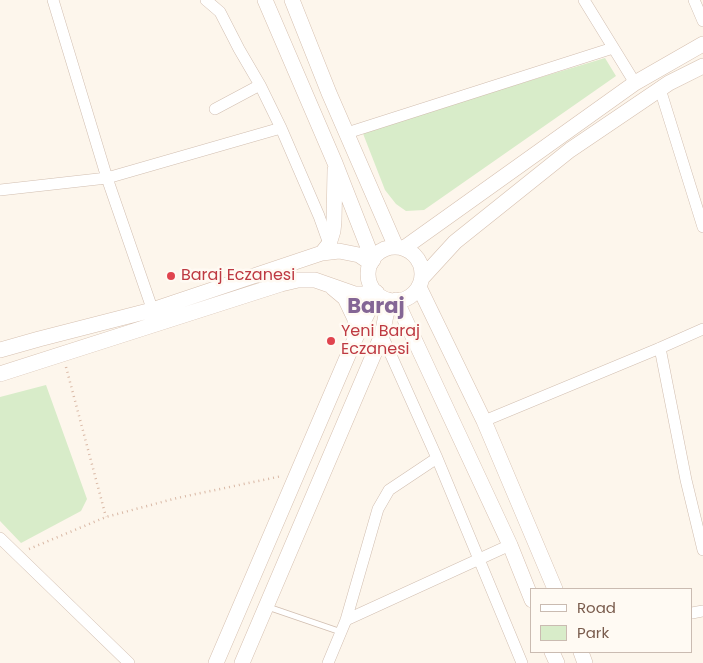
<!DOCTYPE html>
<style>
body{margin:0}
#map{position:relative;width:703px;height:663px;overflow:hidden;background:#fdf6ec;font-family:Poppins,sans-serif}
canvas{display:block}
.legend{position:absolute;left:530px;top:588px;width:162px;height:65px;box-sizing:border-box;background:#fffaf3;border:1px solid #cabbb1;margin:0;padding:6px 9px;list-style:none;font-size:15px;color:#7a5c4d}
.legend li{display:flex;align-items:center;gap:10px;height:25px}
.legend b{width:25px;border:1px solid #cabbb1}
</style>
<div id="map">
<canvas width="703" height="663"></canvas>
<ul class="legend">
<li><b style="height:6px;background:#fff"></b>Road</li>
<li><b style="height:14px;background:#d8ecc9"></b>Park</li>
</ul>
</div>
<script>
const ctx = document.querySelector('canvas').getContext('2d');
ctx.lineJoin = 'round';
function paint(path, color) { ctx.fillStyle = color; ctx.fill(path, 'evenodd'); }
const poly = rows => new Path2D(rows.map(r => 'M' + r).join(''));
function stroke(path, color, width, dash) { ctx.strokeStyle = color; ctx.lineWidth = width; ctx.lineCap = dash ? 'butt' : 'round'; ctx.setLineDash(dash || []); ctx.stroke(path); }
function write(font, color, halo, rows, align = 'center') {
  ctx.font = font + ' Poppins,sans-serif'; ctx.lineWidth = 5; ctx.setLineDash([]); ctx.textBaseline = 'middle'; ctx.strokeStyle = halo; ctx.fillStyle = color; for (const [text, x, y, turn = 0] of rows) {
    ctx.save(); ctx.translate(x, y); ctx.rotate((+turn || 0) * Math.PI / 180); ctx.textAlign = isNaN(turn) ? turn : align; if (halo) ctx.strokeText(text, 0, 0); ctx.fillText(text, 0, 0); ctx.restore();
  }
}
paint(poly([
 [605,58,616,76,424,210,406,211,396,204,385,190,362,131],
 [46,385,87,499,81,511,21,543,0,521,0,397]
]), '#d8ecc9');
const lane = poly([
 [268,607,341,632]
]);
const street = poly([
 [53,0,107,178,155,317],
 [206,0,220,12,239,49,260,85,281,128,319,216,329,244],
 [584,0,635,83],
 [694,0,703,21],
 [660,89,703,227],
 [215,109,260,85],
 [347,133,613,48],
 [0,190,107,178,281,128],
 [382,335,437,458,522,663],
 [660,348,686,480,703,550],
 [484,421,660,348,703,329],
 [0,538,129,663],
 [692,613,703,611],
 [346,620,510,545],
 [328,663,346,620,378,509,389,490,437,458]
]);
const secondary = poly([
 [265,0,335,163,373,260],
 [292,0,329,93,396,247],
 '368 274a27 27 0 1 1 54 0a27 27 0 1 1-54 0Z',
 [404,248,635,83,703,44],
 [322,253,329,244,333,231,334,221,335,170],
 [422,278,455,242,570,150,669,83,703,66],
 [419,287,484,421,555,589],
 [333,288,345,298,355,319,355,335],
 [396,300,510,545,532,600],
 [0,350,39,339,152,310,322,253,339,251,359,255,371,263],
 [0,374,281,284,298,280,315,280,355,294,366,294,376,292],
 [552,652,557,663],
 [581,652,585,663],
 [216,663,355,339,377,293],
 [242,663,382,335,389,300]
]);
stroke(lane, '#d1beb0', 7);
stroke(street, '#d1beb0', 12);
stroke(secondary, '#d6c0b0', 16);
stroke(poly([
 [66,367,106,517],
 [29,549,106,517,177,498,282,476]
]), '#d9b8a5', 2.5, [1, 4]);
stroke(lane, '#fff', 5.5);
stroke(street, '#fff', 11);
stroke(secondary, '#fff', 15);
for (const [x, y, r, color] of [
 [171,276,5,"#e0444e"],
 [331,341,5,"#e0444e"]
]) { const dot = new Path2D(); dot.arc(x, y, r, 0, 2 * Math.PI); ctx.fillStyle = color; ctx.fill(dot); stroke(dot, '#fffaf3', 2); }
write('16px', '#be3a42', '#fffaf3', [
 ["Baraj Eczanesi",181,276],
 ["Yeni Baraj",341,332],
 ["Eczanesi",341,350]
], 'left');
write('bold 21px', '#846695', '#fffaf3', [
 ["Baraj",376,308]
]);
</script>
